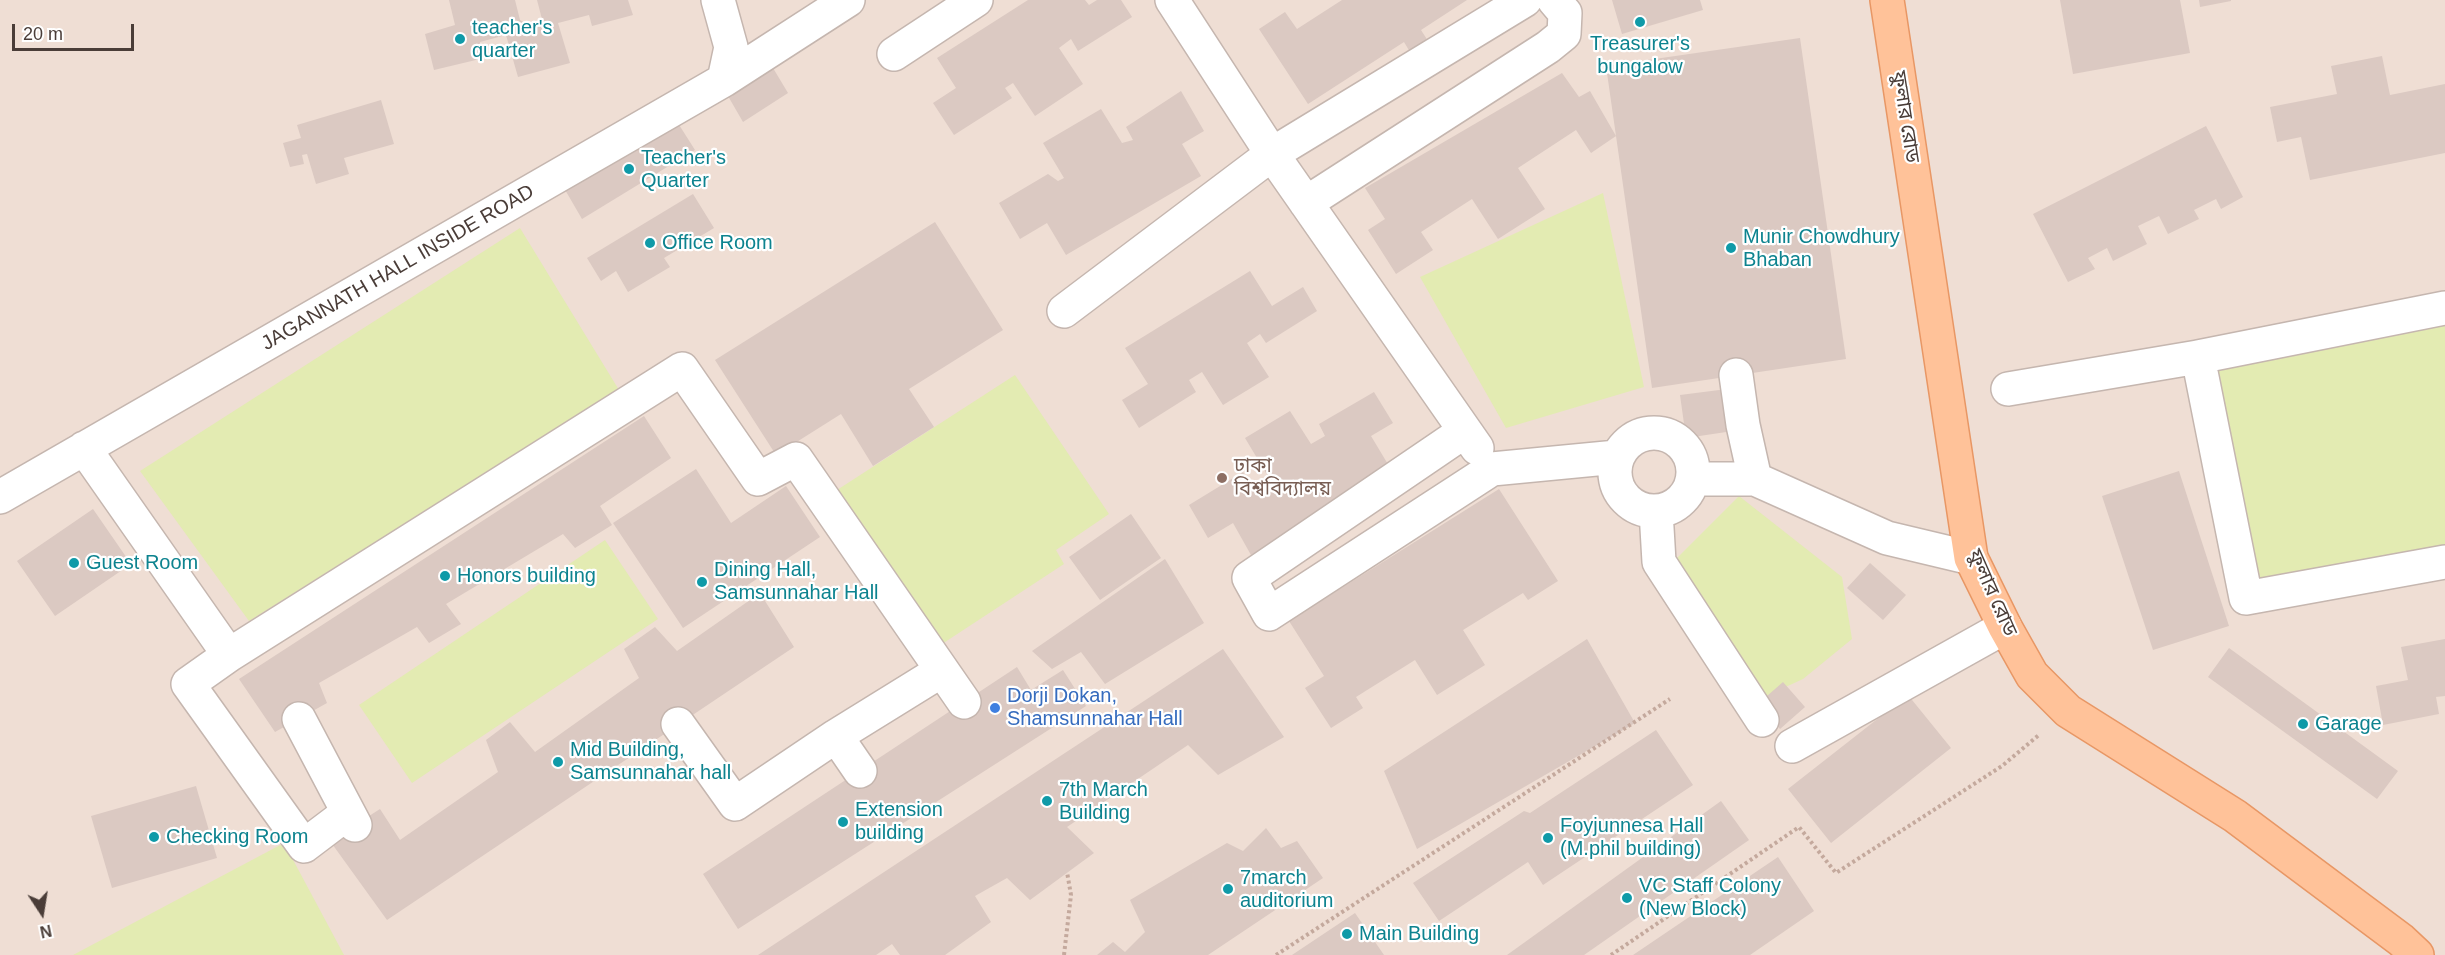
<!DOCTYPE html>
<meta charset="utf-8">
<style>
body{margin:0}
#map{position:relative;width:2445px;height:955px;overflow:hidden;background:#f5eeea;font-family:Arial,sans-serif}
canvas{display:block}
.north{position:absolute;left:12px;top:883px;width:60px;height:60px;-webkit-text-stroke:4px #fff;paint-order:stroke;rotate:168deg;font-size:16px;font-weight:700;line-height:24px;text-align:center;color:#4a3d38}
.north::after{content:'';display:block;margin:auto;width:21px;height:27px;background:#4a3d38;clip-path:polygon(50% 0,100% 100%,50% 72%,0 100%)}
.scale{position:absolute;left:12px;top:24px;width:122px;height:27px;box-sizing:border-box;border:3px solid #4a3d38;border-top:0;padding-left:8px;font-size:18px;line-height:21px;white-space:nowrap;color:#4a3d38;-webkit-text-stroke:4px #fff;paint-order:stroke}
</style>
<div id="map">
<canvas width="2445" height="955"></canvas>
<div class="north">N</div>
<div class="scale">20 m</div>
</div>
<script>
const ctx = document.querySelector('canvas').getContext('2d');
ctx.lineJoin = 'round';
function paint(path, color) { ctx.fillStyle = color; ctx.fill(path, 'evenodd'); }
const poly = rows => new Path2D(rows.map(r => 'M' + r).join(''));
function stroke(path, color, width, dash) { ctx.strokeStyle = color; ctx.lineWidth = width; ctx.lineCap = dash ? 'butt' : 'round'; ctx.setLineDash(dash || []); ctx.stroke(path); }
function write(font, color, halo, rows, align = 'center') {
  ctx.font = font + ' Arial,"Noto Sans Bengali",sans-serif'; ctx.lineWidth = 4.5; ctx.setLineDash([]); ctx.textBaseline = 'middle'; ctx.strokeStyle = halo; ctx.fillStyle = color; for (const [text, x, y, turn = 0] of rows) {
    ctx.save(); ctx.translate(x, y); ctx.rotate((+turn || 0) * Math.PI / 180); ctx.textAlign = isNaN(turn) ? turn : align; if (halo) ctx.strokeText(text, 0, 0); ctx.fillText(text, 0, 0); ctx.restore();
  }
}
paint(poly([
 [0,0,2445,0,2445,955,0,955]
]), '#efded4');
paint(poly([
 [1603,193,1644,387,1506,428,1420,277],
 [520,228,619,390,249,621,140,471],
 [2445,317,2445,545,2252,583,2213,361],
 [1015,375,1109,514,1056,550,1064,564,942,644,837,490],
 [1739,496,1842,577,1852,639,1803,679,1766,696,1675,560],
 [605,540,658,619,412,783,359,705],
 [284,843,344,955,73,955]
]), '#e3ebb2');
paint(poly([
 [449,0,515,0,520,20,530,26,543,23,537,0,628,0,633,15,592,26,589,15,558,23,570,63,518,77,506,35,480,42,480,59,434,70,425,34,455,25],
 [1028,0,1085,0,1089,5,1097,0,1121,0,1132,17,1078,51,1071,39,1059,48,1083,84,1035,116,1013,83,1005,88,1012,98,954,135,933,103,956,88,937,58],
 [1342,0,1467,0,1421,30,1428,41,1410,52,1404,42,1308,104,1259,29,1285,12,1297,29],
 [1612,0,1700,0,1703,10,1622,34],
 [2060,0,2180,0,2190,53,2073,74],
 [2199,0,2231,0,2231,1,2200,7],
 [1800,38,1846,359,1652,388,1606,66],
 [2382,56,2390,95,2445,84,2445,153,2310,180,2301,137,2277,142,2270,107,2337,94,2331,66],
 [773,68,788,93,743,122,728,96],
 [1562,73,1579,97,1590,91,1616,136,1591,153,1576,130,1518,168,1545,209,1498,239,1472,199,1421,232,1433,250,1396,274,1368,230,1385,219,1365,188],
 [1181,91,1204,131,1182,144,1201,176,1066,255,1047,223,1020,239,999,203,1048,174,1058,181,1064,178,1043,143,1101,109,1122,143,1133,140,1126,127],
 [381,100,394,144,344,158,349,174,316,184,307,154,302,155,304,164,290,167,283,143,301,138,297,125],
 [676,120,695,150,582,219,564,188],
 [2206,126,2243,197,2221,209,2216,199,2194,210,2199,219,2168,234,2159,216,2138,226,2147,244,2113,261,2107,248,2088,258,2095,269,2068,282,2033,214],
 [693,194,714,228,664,258,670,267,628,292,616,271,601,281,587,258],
 [935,222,1003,330,909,389,934,427,873,466,841,414,776,455,715,360],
 [1250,271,1272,306,1303,287,1317,311,1266,343,1260,334,1247,343,1269,377,1223,405,1202,372,1189,380,1196,392,1139,428,1122,400,1148,384,1125,348],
 [1727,389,1733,431,1686,438,1680,395],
 [1374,392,1393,423,1371,436,1392,471,1251,555,1233,523,1208,538,1189,505,1243,472,1252,488,1269,478,1245,438,1290,411,1311,444,1325,436,1319,424],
 [644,416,671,458,600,506,612,525,575,548,563,534,446,604,461,624,429,643,417,627,319,683,327,703,275,732,239,679],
 [696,469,731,523,786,486,820,537,683,628,613,523],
 [2179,471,2229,626,2153,650,2102,496],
 [1499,489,1558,581,1528,600,1523,593,1463,630,1485,665,1437,695,1415,660,1356,697,1363,708,1331,728,1305,688,1324,676,1289,621],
 [93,509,131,564,55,616,17,561],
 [1131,514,1161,558,1100,600,1069,557],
 [1165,559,1204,623,1105,684,1081,652,1052,669,1032,651],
 [1870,563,1906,595,1883,620,1847,588],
 [760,593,794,647,387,920,330,841,380,809,400,840,498,772,486,740,510,722,535,752,639,678,624,649,655,627,677,651],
 [1587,639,1635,723,1417,849,1384,771],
 [2445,639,2445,696,2436,697,2439,714,2383,725,2376,686,2408,680,2401,647],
 [2229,648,2398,771,2377,799,2208,677],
 [1223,649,1284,737,1218,775,1188,745,1067,827,1094,853,1030,900,1007,878,975,896,991,922,945,955,900,955,892,944,876,955,758,955],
 [1017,667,1031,690,1063,670,1086,706,738,929,703,874],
 [1783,682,1805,707,1780,729,1759,703],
 [1908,695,1951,748,1831,843,1788,789],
 [1656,730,1693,785,1543,885,1528,862,1439,921,1413,883,1524,811,1530,813],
 [196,786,217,858,112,888,91,816],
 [1721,801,1749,840,1584,955,1507,955],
 [1266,828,1281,848,1297,841,1323,878,1208,955,1097,955,1113,942,1125,952,1145,932,1130,900,1227,843,1243,851],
 [1778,857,1814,911,1750,955,1633,955],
 [1355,913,1384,955,1292,955]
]), '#dbc9c2');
const minor = poly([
 [718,0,731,47,724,80],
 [1172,0,1272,154,1477,448],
 [894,54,976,0],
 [1306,203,1548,47,1564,34,1565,13,1554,0],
 [1064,311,1272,154,1525,0],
 [2198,357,2246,598,2445,562],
 [1736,375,1743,425,1755,479],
 [2008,389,2198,357,2445,308],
 [1465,431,1249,578,1269,614,1492,469,1617,457],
 '1615 472a39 39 0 1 1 78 0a39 39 0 1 1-78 0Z',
 [84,448,229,655,682,369,758,479,796,459,964,702],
 [1693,479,1755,479,1887,538,1971,558],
 [0,497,724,80,848,0],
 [1656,511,1659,562,1762,720],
 [229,655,188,684,304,846,345,815,355,825],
 [299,719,355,825],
 [678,724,735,804,836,736,941,671],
 [836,736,860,771],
 [1792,746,2005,627]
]);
const major = poly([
 [1887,0,1971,558,2005,627,2032,675,2068,711,2235,816,2401,940,2417,955]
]);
stroke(minor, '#c5b6af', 36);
stroke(major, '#e89765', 36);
stroke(poly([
 [1064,955,1071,895,1067,872],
 [1276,955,1670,699],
 [1611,955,1799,827,1836,873,2002,766,2040,734]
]), '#c4a99d', 4, [3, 3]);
stroke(minor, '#fff', 33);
stroke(major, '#ffc299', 33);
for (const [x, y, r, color] of [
 [1640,22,6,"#0f9aa8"],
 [460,39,6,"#0f9aa8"],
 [629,169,6,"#0f9aa8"],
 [650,243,6,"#0f9aa8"],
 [1731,248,6,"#0f9aa8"],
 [1222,478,6,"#8d6e63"],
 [74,563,6,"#0f9aa8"],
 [445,576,6,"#0f9aa8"],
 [702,582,6,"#0f9aa8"],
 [995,708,6,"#3f7fe0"],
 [2303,724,6,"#0f9aa8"],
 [558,762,6,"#0f9aa8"],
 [1047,801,6,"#0f9aa8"],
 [843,822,6,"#0f9aa8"],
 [154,837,6,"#0f9aa8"],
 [1548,838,6,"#0f9aa8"],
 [1228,889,6,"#0f9aa8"],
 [1627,898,6,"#0f9aa8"],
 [1347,934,6,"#0f9aa8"]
]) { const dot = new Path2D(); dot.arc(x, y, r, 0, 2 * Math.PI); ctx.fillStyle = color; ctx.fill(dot); stroke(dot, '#fff', 2); }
write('20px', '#0d838f', '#fff', [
 ["teacher's",472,28],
 ["quarter",472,51],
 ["Treasurer's",1640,44,"center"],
 ["bungalow",1640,67,"center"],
 ["Teacher's",641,158],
 ["Quarter",641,181],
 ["Munir Chowdhury",1743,237],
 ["Bhaban",1743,260],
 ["Office Room",662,243],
 ["Guest Room",86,563],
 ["Dining Hall,",714,570],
 ["Samsunnahar Hall",714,593],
 ["Honors building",457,576],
 ["Garage",2315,724],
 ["Mid Building,",570,750],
 ["Samsunnahar hall",570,773],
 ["7th March",1059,790],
 ["Building",1059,813],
 ["Extension",855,810],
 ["building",855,833],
 ["Foyjunnesa Hall",1560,826],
 ["(M.phil building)",1560,849],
 ["Checking Room",166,837],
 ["7march",1240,878],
 ["auditorium",1240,901],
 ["VC Staff Colony",1639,886],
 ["(New Block)",1639,909],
 ["Main Building",1359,934]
], 'left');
write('20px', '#4a3d38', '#fff', [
 ["ফুলার রোড",1905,117,81],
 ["JAGANNATH HALL INSIDE ROAD",398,268,-30],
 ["ফুলার রোড",1992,593,66]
]);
write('20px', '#785e54', '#fff', [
 ["ঢাকা",1234,466],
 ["বিশ্ববিদ্যালয়",1234,489]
], 'left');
write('20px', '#366cbe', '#fff', [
 ["Dorji Dokan,",1007,696],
 ["Shamsunnahar Hall",1007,719]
], 'left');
</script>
